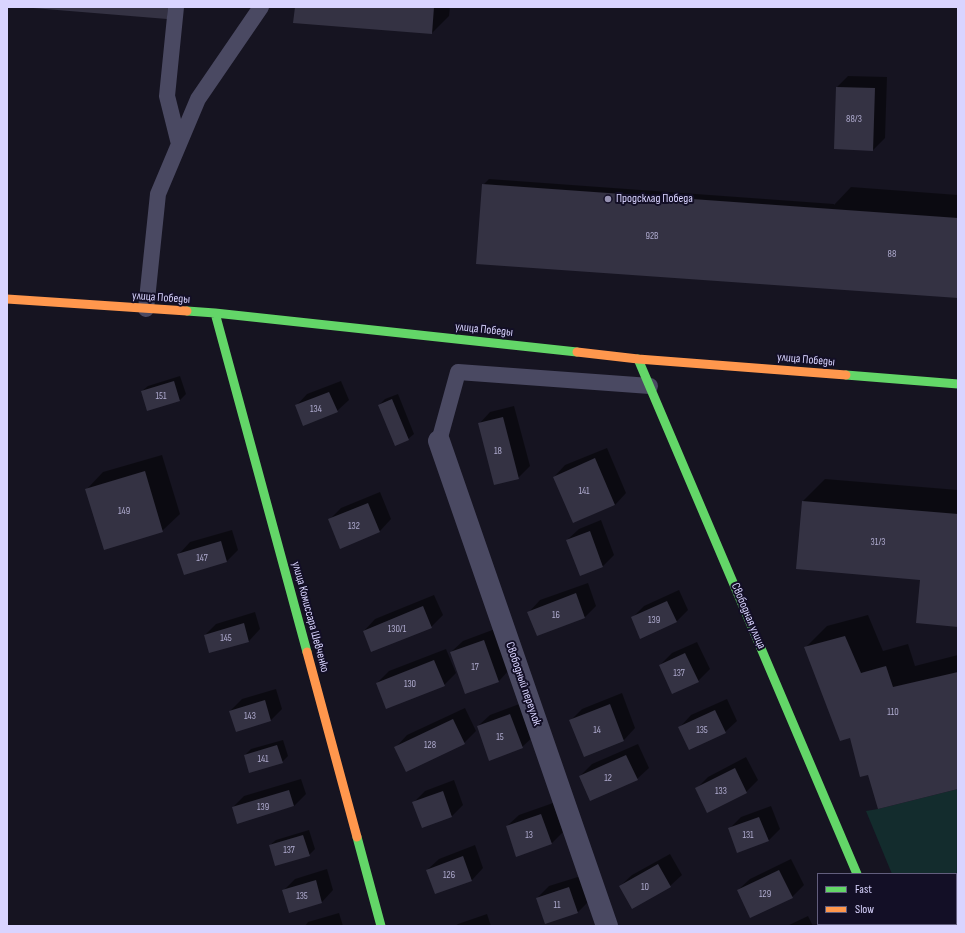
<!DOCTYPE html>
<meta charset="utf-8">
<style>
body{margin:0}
#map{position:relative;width:965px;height:933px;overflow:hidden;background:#161421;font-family:"Sofia Sans Condensed",sans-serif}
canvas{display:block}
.frame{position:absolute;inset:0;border:8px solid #d9d4ff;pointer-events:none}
.legend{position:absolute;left:817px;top:873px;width:140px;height:52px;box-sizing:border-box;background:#130f26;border:1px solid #625e7d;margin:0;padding:5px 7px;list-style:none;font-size:12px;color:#d9d4ff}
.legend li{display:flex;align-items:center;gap:8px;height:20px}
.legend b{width:20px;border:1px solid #625e7d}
</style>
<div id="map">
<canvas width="965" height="933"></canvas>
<div class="frame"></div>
<ul class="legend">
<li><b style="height:5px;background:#63d668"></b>Fast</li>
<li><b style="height:5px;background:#ff974d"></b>Slow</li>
</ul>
</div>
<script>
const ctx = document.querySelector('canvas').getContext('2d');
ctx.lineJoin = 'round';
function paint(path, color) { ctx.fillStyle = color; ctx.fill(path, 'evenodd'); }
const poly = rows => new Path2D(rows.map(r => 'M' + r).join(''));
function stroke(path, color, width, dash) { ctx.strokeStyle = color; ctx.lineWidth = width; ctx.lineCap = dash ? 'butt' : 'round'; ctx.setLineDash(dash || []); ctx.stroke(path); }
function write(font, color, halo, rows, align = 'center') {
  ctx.font = font + ' "Sofia Sans Condensed",sans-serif'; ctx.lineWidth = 4; ctx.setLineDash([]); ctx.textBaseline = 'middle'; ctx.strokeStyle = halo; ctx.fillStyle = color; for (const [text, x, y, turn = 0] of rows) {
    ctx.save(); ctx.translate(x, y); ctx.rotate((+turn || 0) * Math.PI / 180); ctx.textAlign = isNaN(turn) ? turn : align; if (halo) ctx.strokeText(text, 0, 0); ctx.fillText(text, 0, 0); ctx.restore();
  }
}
paint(poly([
 [958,789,958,926,914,926,913,924,956,924,956,874,892,874,866,811,878,809]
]), '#132c2d');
paint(poly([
 [296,7,450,7,449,16,432,33],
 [848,76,887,77,885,138,873,150,837,87],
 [489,179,834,204,834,205,851,187,958,195,958,297,483,185],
 [180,376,186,394,180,400,148,410,142,391,148,386],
 [341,381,349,400,337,411,296,406,307,394],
 [398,394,414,434,408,439,379,405,385,399],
 [514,406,530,466,518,478,479,424,490,412],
 [607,448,626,493,615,505,574,522,554,477,565,465],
 [162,455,180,514,162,531,86,490,103,472],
 [825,479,958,490,958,626,921,579,797,568,803,501],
 [380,492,391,519,380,531,340,547,329,520,341,508],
 [601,520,614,555,603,566,581,575,567,540,579,529],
 [232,530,238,550,227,561,179,554,190,542],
 [588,583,596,606,585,617,537,635,529,612,540,600],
 [679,590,688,610,676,622,632,618,644,606],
 [434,595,443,615,431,627,364,631,375,619],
 [255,612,260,629,249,641,210,652,205,635,216,624],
 [868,615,883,651,908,644,915,666,958,655,958,788,869,773,805,648,827,626],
 [495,629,510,669,499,681,451,652,463,641],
 [697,642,710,669,698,681,660,665,672,653],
 [446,649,456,673,444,685,377,683,389,671],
 [276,689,282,709,271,720,236,730,230,711,242,699],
 [622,693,635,728,624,740,584,755,571,720,582,709],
 [727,699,737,721,725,732,680,727,691,715],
 [522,703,534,736,522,747,478,726,490,715],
 [465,708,476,731,464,743,396,747,407,735],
 [283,740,288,756,282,762,245,755,251,749],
 [638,744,649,768,637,779,580,776,592,764],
 [746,757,758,780,746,792,708,811,696,789,708,777],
 [301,779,306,794,294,806,237,822,233,807,244,796],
 [454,780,463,805,452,816,422,827,413,803,425,791],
 [553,803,563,832,551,844,507,826,519,815],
 [771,806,780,829,768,841,729,829,741,817],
 [309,830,315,849,309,855,270,845,276,840],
 [475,845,483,868,472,880,436,893,427,870,439,859],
 [670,854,682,875,670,886,620,886,632,875],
 [791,859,804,885,792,897,738,890,750,879],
 [327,869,333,890,322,902,289,912,283,891,295,879],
 [581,876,589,901,578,912,537,898,549,886],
 [339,913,343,926,305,926,308,922],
 [487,914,491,926,455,926,458,924],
 [808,916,813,926,787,926]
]), '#0007');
paint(poly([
 [33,7,168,7,167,19,33,8],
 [295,7,434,7,432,34,293,23],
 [836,87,875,88,873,151,834,149],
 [482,184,958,218,958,298,476,264],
 [174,381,180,401,147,411,141,391],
 [329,392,338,412,303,426,295,405],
 [392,399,409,440,395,446,378,405],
 [503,417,519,479,494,485,478,423],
 [595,458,615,505,573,523,553,477],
 [145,471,163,532,104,550,85,489],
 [802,501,958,514,958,627,916,623,920,580,796,569],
 [368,503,380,532,340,549,328,519],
 [590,531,603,567,580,576,566,540],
 [221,541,227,562,184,575,177,554],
 [576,593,585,618,537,636,527,612],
 [667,601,677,622,640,639,631,617],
 [423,606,432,628,371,652,363,631],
 [244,623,249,642,209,653,204,635],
 [845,636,861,673,886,666,893,687,958,672,958,789,878,809,868,775,860,777,850,738,840,741,804,647],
 [484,640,499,682,465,694,450,652],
 [685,653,699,682,672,694,659,665],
 [434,660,445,686,386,709,376,683],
 [265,700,271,721,236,732,229,711],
 [610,704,624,741,584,757,569,720],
 [715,710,726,733,689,750,678,727],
 [510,714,523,748,489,761,477,726],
 [453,719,465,744,406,772,394,747],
 [277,745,283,763,249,773,244,755],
 [626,755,638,780,590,801,579,776],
 [735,768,747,793,707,813,695,788],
 [289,790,294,806,237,824,232,807],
 [443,791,452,817,422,828,412,802],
 [541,814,552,844,516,857,506,826],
 [759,817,769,841,737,853,728,828],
 [303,835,310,856,275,866,269,845],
 [463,856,472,881,435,894,426,870],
 [658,864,671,887,632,909,619,886],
 [779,870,793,898,750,918,737,890],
 [316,880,322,903,289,913,282,890],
 [569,887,578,913,545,924,536,898]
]), '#343243');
stroke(poly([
 [176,7,167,96,179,144],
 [146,309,158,194,198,99,261,7],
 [439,441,458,372,650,386]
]), '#4a4962', 16);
stroke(poly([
 [439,441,607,926],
 [879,924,880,926]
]), '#4a4962', 22);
stroke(poly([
 [187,311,215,313,577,352],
 [215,313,307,652],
 [638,359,857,874],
 [846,375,958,384],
 [357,837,381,926]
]), '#63d668', 9);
stroke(poly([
 [7,299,187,311],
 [577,352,638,359,846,375],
 [307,652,357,837]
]), '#ff974d', 9);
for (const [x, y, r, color] of [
 [608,199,4,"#9591b1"]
]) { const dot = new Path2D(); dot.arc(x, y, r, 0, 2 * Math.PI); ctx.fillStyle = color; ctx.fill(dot); stroke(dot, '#130f26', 1.5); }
write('10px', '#b0acd0', null, [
 ["88/3",854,119],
 ["92В",652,236],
 ["88",892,254],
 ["151",161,396],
 ["134",316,409],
 ["18",498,451],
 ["141",584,491],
 ["149",124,511],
 ["132",354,526],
 ["31/3",878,542],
 ["147",202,558],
 ["16",556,615],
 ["139",654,620],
 ["130/1",397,629],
 ["145",226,638],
 ["17",475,667],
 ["137",679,673],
 ["130",410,684],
 ["110",893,712],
 ["143",250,716],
 ["14",597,730],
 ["135",702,730],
 ["15",500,737],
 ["128",430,745],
 ["141",263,759],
 ["12",608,778],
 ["133",721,791],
 ["139",263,807],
 ["13",529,835],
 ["131",748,835],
 ["137",289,850],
 ["126",449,875],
 ["10",645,887],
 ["129",765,894],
 ["135",302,896],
 ["11",557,905]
]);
write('12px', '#d9d4ff', '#130f26', [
 ["Продсклад Победа",616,199]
], 'left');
write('12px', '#d9d4ff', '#130f26', [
 ["улица Победы",161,298,4],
 ["улица Победы",484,330,6],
 ["улица Победы",806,360,5],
 ["Свободная улица",748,616,67],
 ["улица Комиссара Шевченко",310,617,75],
 ["Свободный переулок",523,684,71]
]);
</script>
